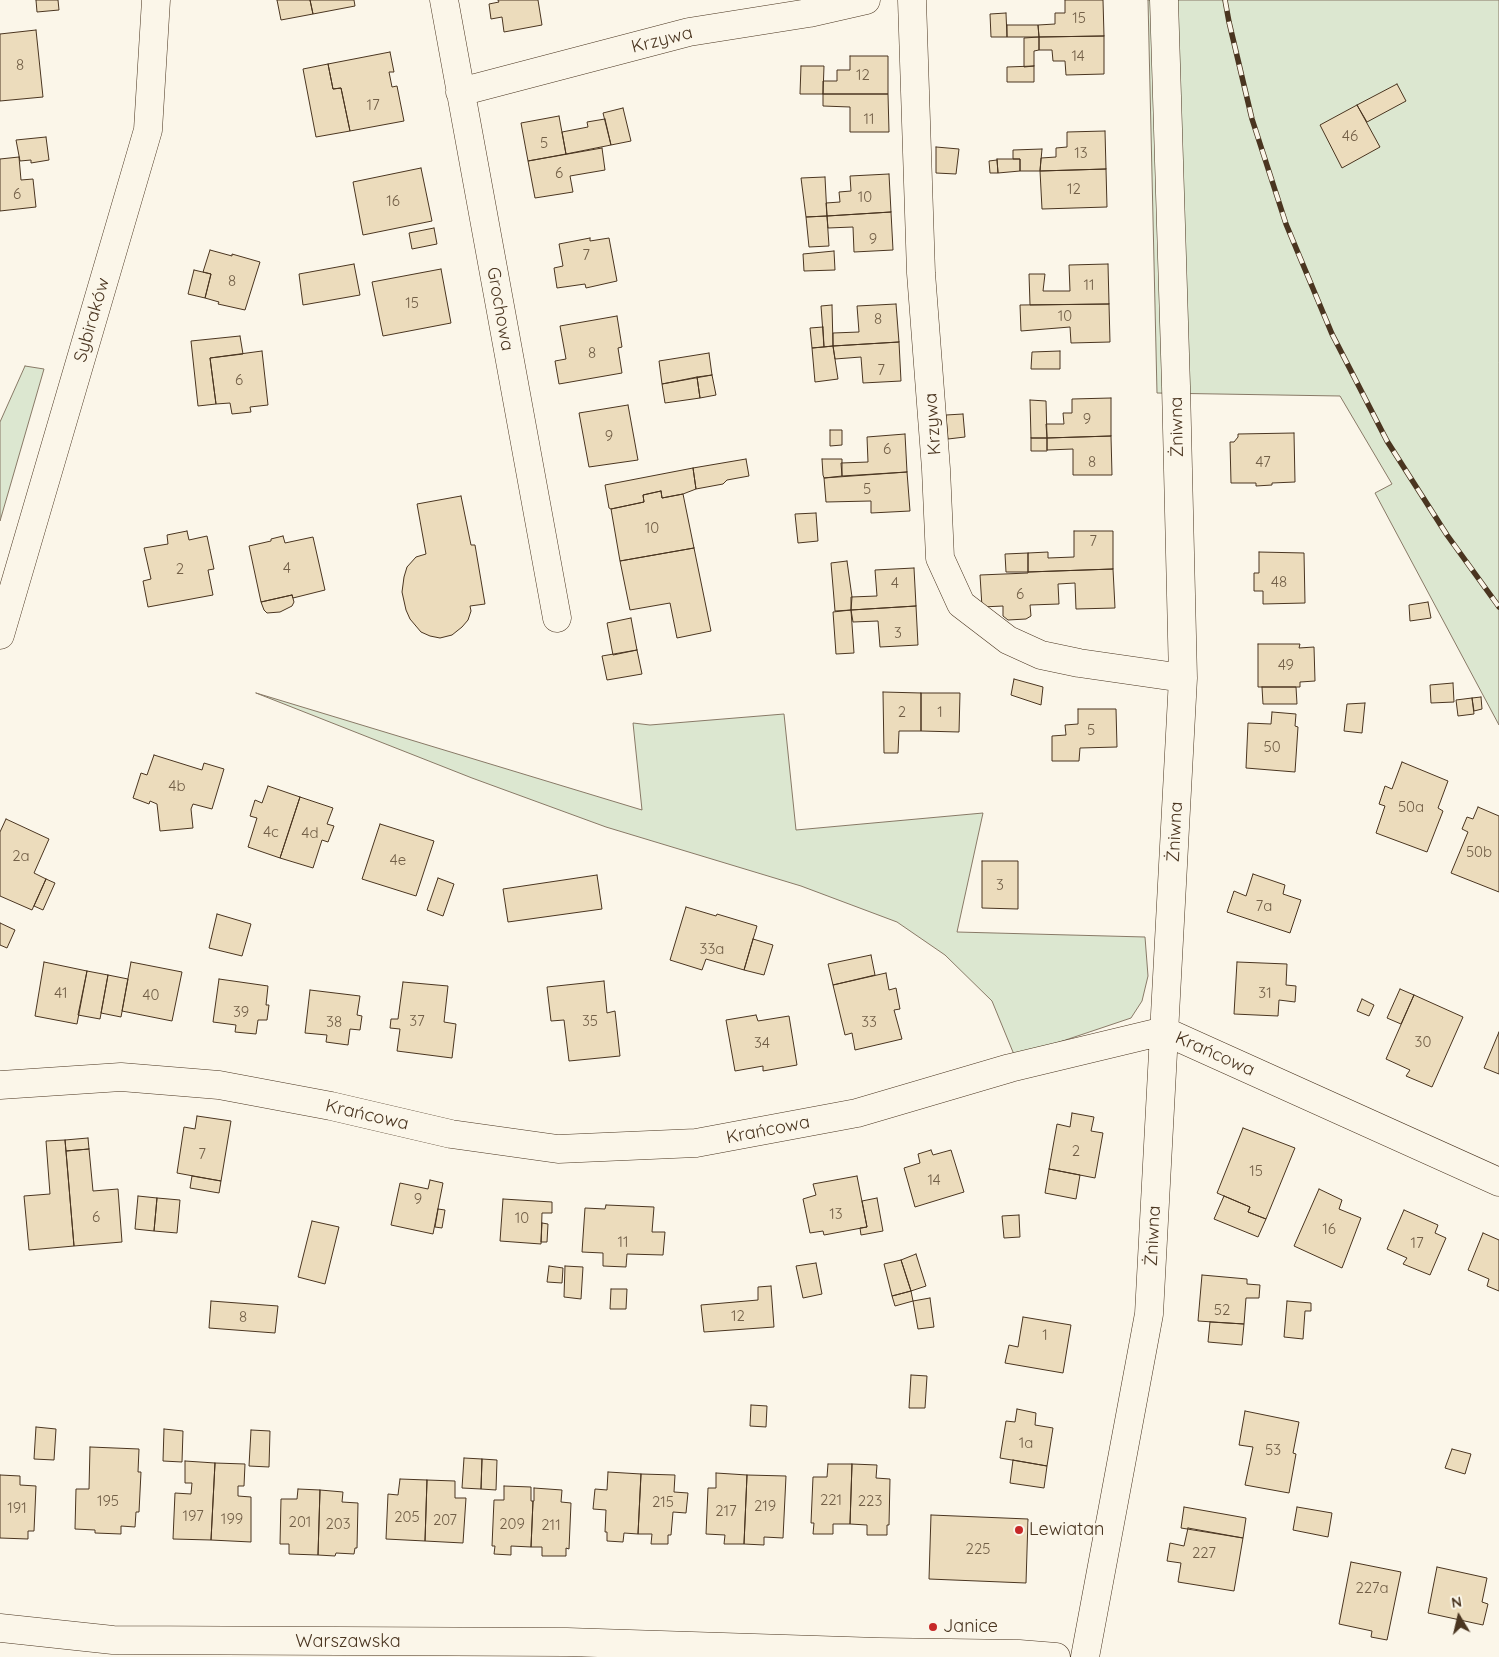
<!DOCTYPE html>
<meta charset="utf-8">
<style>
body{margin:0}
#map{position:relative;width:1499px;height:1657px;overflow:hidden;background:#fbf6e9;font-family:Quicksand,sans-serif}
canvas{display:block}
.north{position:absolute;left:1434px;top:1592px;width:50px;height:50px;-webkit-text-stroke:4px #fbf6e9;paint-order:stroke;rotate:351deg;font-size:14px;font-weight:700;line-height:20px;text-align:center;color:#4a3520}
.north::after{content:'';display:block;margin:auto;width:18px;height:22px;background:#4a3520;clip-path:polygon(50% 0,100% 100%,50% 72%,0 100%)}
</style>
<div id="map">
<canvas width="1499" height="1657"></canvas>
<div class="north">N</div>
</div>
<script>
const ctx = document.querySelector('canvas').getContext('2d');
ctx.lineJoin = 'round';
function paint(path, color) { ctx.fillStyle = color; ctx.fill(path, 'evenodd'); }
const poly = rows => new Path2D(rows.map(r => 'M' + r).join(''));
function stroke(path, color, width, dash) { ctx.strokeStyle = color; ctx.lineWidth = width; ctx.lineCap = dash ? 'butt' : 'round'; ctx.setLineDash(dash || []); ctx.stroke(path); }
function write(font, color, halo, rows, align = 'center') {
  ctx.font = font + ' Quicksand,sans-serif'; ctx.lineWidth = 4; ctx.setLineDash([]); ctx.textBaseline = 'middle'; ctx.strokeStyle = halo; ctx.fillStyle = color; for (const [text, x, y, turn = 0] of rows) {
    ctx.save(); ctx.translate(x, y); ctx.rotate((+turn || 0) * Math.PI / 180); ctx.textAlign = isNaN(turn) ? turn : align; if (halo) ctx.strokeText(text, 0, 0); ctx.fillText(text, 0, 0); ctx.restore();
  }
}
const green = poly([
 [1148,0,1499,0,1499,725,1375,493,1392,484,1340,396,1157,393,1148,0],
 [25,366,44,369,0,521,0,422,25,366],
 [256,693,642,810,633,723,650,725,784,714,796,830,983,813,957,932,1145,937,1148,976,1142,1001,1131,1018,1015,1057,992,1001,945,955,897,922,801,886,606,827,472,778,256,693]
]);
paint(green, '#dce7d0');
stroke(green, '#887966', 1);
const building = poly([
 [36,0,58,0,59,10,37,12,36,0],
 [277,0,310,0,313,14,281,20,277,0],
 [310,0,354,0,355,6,313,14,310,0],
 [498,0,538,0,542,25,504,32,502,17,491,19,489,4,499,2,498,0],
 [1065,0,1103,0,1104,36,1039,37,1038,25,1055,24,1055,13,1065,13,1065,0],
 [1006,13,1007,37,991,37,990,14,1006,13],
 [1007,25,1038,25,1039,37,1007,37,1007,25],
 [36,30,43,97,0,101,0,34,36,30],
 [1104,36,1104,74,1066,75,1065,61,1053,61,1052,50,1039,50,1039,37,1104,36],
 [1039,37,1039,50,1034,51,1034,66,1024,67,1024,38,1039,37],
 [390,52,394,72,389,72,392,87,397,86,404,121,350,131,341,88,333,89,328,64,390,52],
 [850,56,888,56,888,94,823,94,823,81,837,81,837,70,850,70,850,56],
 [328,64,333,89,341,88,350,131,316,137,303,69,328,64],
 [801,66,824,66,823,94,800,94,801,66],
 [1034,66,1034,82,1007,82,1007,67,1034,66],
 [1397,84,1406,101,1367,122,1357,105,1397,84],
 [823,94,888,94,889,132,850,132,850,107,823,106,823,94],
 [1357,105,1380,147,1342,168,1320,125,1357,105],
 [623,108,631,141,611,145,603,113,623,108],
 [559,116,566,154,528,161,521,123,559,116],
 [605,119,611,145,566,154,562,132,588,127,587,122,605,119],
 [1105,131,1106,169,1040,171,1041,158,1056,157,1056,148,1067,147,1067,132,1105,131],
 [46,137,49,160,31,163,31,160,20,161,16,140,46,137],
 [936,147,959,149,956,174,936,173,936,147],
 [602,148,605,170,570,176,573,192,535,198,528,161,602,148],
 [1042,149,1040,171,1020,171,1020,159,1013,159,1013,150,1042,149],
 [19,157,21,180,33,179,36,207,0,211,0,159,19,157],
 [997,159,1020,159,1020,171,998,173,997,159],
 [997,160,998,173,990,173,989,161,997,160],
 [421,168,432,221,363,235,353,182,421,168],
 [1106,169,1107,207,1042,209,1040,171,1106,169],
 [889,174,891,212,827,216,826,203,840,202,839,192,851,191,850,176,889,174],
 [825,177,827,216,806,217,801,178,825,177],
 [891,212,893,250,854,252,853,227,828,228,827,216,891,212],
 [827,216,829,246,809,247,806,217,827,216],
 [434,228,437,244,412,249,409,233,434,228],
 [590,238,590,241,609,238,617,281,586,288,585,284,557,288,554,268,563,266,559,244,590,238],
 [210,250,232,256,232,254,260,262,245,310,218,304,219,302,205,298,211,274,203,272,210,250],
 [834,251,835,270,804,271,803,254,834,251],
 [354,264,360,295,303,305,299,274,354,264],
 [1108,264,1109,304,1030,305,1029,274,1045,274,1043,291,1070,291,1069,265,1108,264],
 [441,269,451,323,383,336,372,282,441,269],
 [194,270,211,274,205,298,188,294,194,270],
 [896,304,899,342,833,346,833,333,859,332,857,306,896,304],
 [1109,304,1110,342,1071,343,1070,327,1021,331,1020,305,1109,304],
 [832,305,833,346,824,347,821,306,832,305],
 [617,316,622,347,618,348,622,373,559,384,555,361,566,359,560,326,617,316],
 [823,327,824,347,812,348,810,328,823,327],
 [240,336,243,354,210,358,216,404,198,406,191,341,240,336],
 [899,342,901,381,863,383,861,357,835,359,833,346,899,342],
 [833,346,838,379,815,382,812,348,833,346],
 [262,351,268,405,250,407,251,412,232,414,230,403,216,404,210,358,262,351],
 [1060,351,1060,369,1031,369,1032,352,1060,351],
 [709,353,712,375,662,384,659,361,709,353],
 [712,375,716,395,700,398,697,377,712,375],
 [697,377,700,398,665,403,662,384,697,377],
 [1111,398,1111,436,1047,438,1046,424,1064,424,1063,413,1072,413,1072,399,1111,398],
 [1030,400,1046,401,1047,438,1031,438,1030,400],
 [628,405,638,460,589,467,579,413,628,405],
 [963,414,965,437,948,439,946,415,963,414],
 [830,430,842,430,842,445,830,446,830,430],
 [1294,433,1295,482,1272,483,1272,485,1256,486,1256,483,1231,483,1230,442,1234,442,1238,437,1238,434,1294,433],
 [905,434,907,472,842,476,841,463,868,462,867,437,905,434],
 [1111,436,1112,475,1073,475,1073,449,1047,450,1047,438,1111,436],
 [1031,438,1047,438,1047,451,1031,451,1031,438],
 [746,459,749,476,727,480,723,484,696,489,693,468,746,459],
 [822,459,842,459,842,476,824,478,823,475,822,459],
 [693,468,696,489,683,494,662,498,661,491,643,495,644,502,611,509,609,508,605,485,693,468],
 [907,472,910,511,871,513,871,501,826,502,824,478,907,472],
 [661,491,662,498,683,494,694,548,620,561,611,509,644,502,643,495,661,491],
 [461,496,471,545,475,545,485,604,470,606,471,611,468,620,462,627,452,635,440,638,430,636,421,632,410,619,406,610,402,592,404,577,407,567,416,557,426,554,417,504,461,496],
 [816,513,818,541,798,543,795,514,816,513],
 [187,531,189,540,207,536,214,569,208,570,213,595,148,607,143,581,151,579,144,548,168,544,167,535,187,531],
 [1074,531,1113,531,1113,569,1028,572,1028,553,1048,552,1048,558,1074,557,1074,531],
 [283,536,285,543,313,537,325,590,293,598,292,595,261,602,249,546,271,541,271,539,283,536],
 [694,548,711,631,677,638,670,603,630,610,620,561,694,548],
 [1259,552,1304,553,1305,603,1263,604,1263,591,1254,591,1254,573,1259,573,1259,552],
 [1028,553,1028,572,1006,572,1005,554,1028,553],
 [847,561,852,597,851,610,835,611,831,563,847,561],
 [914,568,916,606,851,610,851,597,877,596,875,570,914,568],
 [1113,569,1115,608,1076,609,1075,583,1058,584,1059,604,1030,605,1031,616,1026,619,1008,620,1003,616,1003,606,982,607,980,575,1028,573,1028,572,1113,569],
 [292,595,294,602,292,606,280,612,267,613,264,610,261,602,292,595],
 [1428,602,1431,618,1410,621,1409,605,1428,602],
 [916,606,918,645,880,647,878,621,853,622,851,610,916,606],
 [851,610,854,653,836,654,833,612,851,610],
 [631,618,637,650,613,655,607,623,631,618],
 [1258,644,1300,644,1299,648,1314,647,1315,681,1300,682,1300,687,1258,687,1258,644],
 [637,650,642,674,607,680,602,656,637,650],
 [1014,679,1043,687,1041,705,1011,695,1014,679],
 [1453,683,1454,702,1431,703,1430,685,1453,683],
 [1262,687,1296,687,1297,704,1263,704,1262,687],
 [883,692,921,693,921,731,899,731,898,753,884,753,883,692],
 [921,693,960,693,959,732,921,731,921,693],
 [1481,697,1482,709,1474,711,1472,698,1481,697],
 [1472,698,1474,714,1458,716,1456,700,1472,698],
 [1365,703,1362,733,1344,731,1347,704,1365,703],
 [1078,709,1116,709,1117,747,1080,748,1079,761,1052,761,1052,736,1066,735,1065,725,1078,724,1078,709],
 [1272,712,1296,714,1295,726,1298,727,1295,772,1246,768,1248,723,1271,724,1272,712],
 [154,755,202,770,204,763,224,769,212,809,193,804,191,809,193,828,160,831,157,804,150,801,149,804,133,798,141,773,147,775,154,755],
 [1402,762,1448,781,1438,808,1443,811,1427,852,1376,833,1385,806,1379,804,1385,786,1392,789,1402,762],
 [268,786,300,797,280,858,248,847,257,818,250,816,255,800,262,803,268,786],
 [300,797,333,808,327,824,334,826,328,842,322,840,313,868,280,858,300,797],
 [1478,807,1499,816,1499,892,1451,873,1468,832,1462,829,1467,817,1473,819,1478,807],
 [6,819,49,839,34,873,46,879,32,910,0,896,0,832,6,819],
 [380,824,434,841,416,896,362,879,380,824],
 [982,861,1018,861,1018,909,982,908,982,861],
 [1253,874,1285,885,1283,894,1301,900,1290,933,1227,912,1234,891,1246,896,1253,874],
 [597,875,602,909,508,922,503,889,597,875],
 [438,878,454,884,443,916,427,910,438,878],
 [46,879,55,883,43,910,34,906,46,879],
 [686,907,716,916,717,914,757,926,744,970,706,959,702,970,670,960,686,907],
 [217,914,251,924,242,956,209,948,217,914],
 [0,923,15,930,7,948,0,945,0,923],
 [753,939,773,945,764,975,744,970,753,939],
 [871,955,875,975,833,985,828,964,871,955],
 [44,962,87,971,77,1024,35,1016,44,962],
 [131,962,182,972,172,1021,122,1011,131,962],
 [1237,962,1287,964,1286,985,1296,986,1295,1002,1279,1000,1278,1016,1234,1014,1237,962],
 [87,971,108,975,100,1019,78,1015,87,971],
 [886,973,889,990,896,988,900,1009,894,1010,902,1039,855,1050,852,1033,845,1035,833,985,886,973],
 [108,975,128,979,121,1017,101,1013,108,975],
 [219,979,268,986,266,1005,269,1005,267,1020,258,1020,256,1034,235,1032,236,1025,213,1022,219,979],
 [604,981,607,1013,615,1011,620,1056,569,1061,564,1020,551,1021,547,987,604,981],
 [403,982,448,986,444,1022,456,1024,452,1058,397,1051,400,1029,390,1028,391,1019,398,1019,403,982],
 [1400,989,1414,995,1401,1024,1387,1018,1400,989],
 [310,990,360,996,357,1015,362,1016,360,1030,350,1029,348,1045,326,1042,327,1035,305,1033,310,990],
 [1414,995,1463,1017,1432,1087,1406,1076,1410,1070,1386,1059,1414,995],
 [1362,999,1374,1005,1369,1016,1357,1011,1362,999],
 [756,1015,758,1021,789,1016,797,1065,763,1071,763,1066,735,1071,726,1020,756,1015],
 [1499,1032,1499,1074,1484,1068,1499,1032],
 [1072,1113,1094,1117,1091,1131,1103,1133,1095,1178,1049,1169,1057,1124,1070,1127,1072,1113],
 [197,1116,231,1121,221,1181,177,1173,184,1127,195,1129,197,1116],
 [1243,1128,1295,1148,1266,1219,1248,1212,1250,1207,1217,1193,1243,1128],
 [88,1138,89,1149,66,1151,65,1140,88,1138],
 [65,1140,74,1246,29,1250,24,1196,50,1194,46,1141,65,1140],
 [89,1149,93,1191,118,1189,122,1242,74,1246,66,1151,89,1149],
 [931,1150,933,1155,951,1150,964,1192,915,1207,904,1168,920,1163,918,1154,931,1150],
 [1049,1169,1080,1175,1076,1199,1045,1193,1049,1169],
 [192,1176,221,1181,219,1193,190,1188,192,1176],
 [857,1176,867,1227,824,1235,823,1231,810,1233,803,1199,816,1195,813,1184,857,1176],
 [430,1180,443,1183,433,1234,391,1225,400,1183,428,1189,430,1180],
 [1319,1189,1342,1200,1339,1209,1361,1218,1342,1268,1294,1246,1319,1189],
 [138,1196,157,1198,154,1231,135,1229,138,1196],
 [1224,1196,1250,1207,1248,1212,1266,1219,1258,1237,1214,1219,1224,1196],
 [157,1198,180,1200,177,1233,154,1231,157,1198],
 [877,1198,883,1231,861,1235,860,1228,867,1227,862,1201,877,1198],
 [503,1199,552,1202,552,1213,542,1213,541,1244,500,1241,503,1199],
 [606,1205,654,1207,652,1232,665,1232,663,1255,627,1254,626,1267,603,1266,603,1253,582,1252,585,1208,605,1209,606,1205],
 [438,1209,445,1210,442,1228,435,1227,438,1209],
 [1404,1210,1438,1225,1435,1233,1446,1238,1430,1275,1403,1264,1407,1258,1387,1249,1404,1210],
 [1019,1215,1020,1237,1004,1238,1002,1216,1019,1215],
 [312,1221,339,1227,325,1284,298,1277,312,1221],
 [542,1223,548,1224,547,1242,541,1242,542,1223],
 [1483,1233,1499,1240,1499,1291,1487,1286,1489,1279,1468,1270,1483,1233],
 [916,1254,926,1286,911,1291,901,1260,916,1254],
 [901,1260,911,1291,892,1296,884,1264,901,1260],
 [816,1263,822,1294,803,1298,796,1266,816,1263],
 [549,1266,563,1268,562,1283,547,1282,549,1266],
 [565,1266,583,1267,581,1299,564,1297,565,1266],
 [1202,1275,1247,1279,1247,1284,1260,1285,1259,1298,1246,1298,1244,1324,1198,1321,1202,1275],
 [771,1286,774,1327,704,1332,701,1305,758,1300,758,1287,771,1286],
 [611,1289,627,1289,626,1309,610,1309,611,1289],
 [911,1291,913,1301,895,1306,892,1296,911,1291],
 [930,1298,934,1327,918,1329,913,1301,930,1298],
 [211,1301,278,1306,275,1333,209,1328,211,1301],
 [1287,1301,1311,1303,1311,1311,1305,1311,1303,1339,1284,1337,1287,1301],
 [1023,1317,1071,1325,1063,1373,1005,1363,1009,1345,1018,1347,1023,1317],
 [1210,1322,1244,1324,1242,1345,1208,1342,1210,1322],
 [911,1375,927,1376,925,1408,909,1408,911,1375],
 [751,1405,767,1406,766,1427,750,1426,751,1405],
 [1017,1409,1036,1413,1035,1425,1053,1428,1047,1466,1000,1458,1006,1421,1015,1422,1017,1409],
 [1245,1411,1299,1422,1293,1453,1296,1454,1289,1493,1245,1485,1253,1447,1239,1445,1245,1411],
 [36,1427,56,1429,54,1460,34,1459,36,1427],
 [164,1429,183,1431,182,1462,163,1461,164,1429],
 [251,1430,270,1431,269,1467,249,1466,251,1430],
 [90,1447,139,1449,138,1472,141,1472,139,1512,136,1512,135,1527,121,1526,121,1534,95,1533,95,1530,75,1529,76,1489,89,1489,90,1447],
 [1452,1449,1471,1454,1465,1474,1445,1468,1452,1449],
 [464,1458,482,1459,481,1489,462,1488,464,1458],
 [482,1459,497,1460,496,1490,481,1489,482,1459],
 [1013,1460,1047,1466,1044,1488,1010,1483,1013,1460],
 [185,1461,215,1463,211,1540,173,1539,175,1493,191,1494,192,1483,185,1483,185,1461],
 [215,1463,245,1464,244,1486,238,1486,238,1496,251,1497,251,1542,211,1540,215,1463],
 [828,1464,852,1464,850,1524,833,1524,833,1534,813,1534,814,1523,811,1523,813,1477,827,1477,828,1464],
 [852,1464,877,1465,876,1478,890,1479,889,1525,887,1525,887,1535,867,1535,867,1525,850,1524,852,1464],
 [608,1472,641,1474,638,1534,624,1533,623,1542,607,1541,607,1532,605,1532,606,1510,593,1509,595,1489,607,1490,608,1472],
 [716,1473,747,1475,744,1544,724,1544,725,1535,706,1534,708,1488,716,1488,716,1473],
 [641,1474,675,1475,674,1492,688,1493,686,1513,673,1512,671,1535,668,1535,668,1544,651,1544,652,1534,638,1534,641,1474],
 [0,1475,20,1476,20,1485,36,1486,34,1531,28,1531,28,1539,0,1538,0,1475],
 [747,1475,786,1476,783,1538,764,1537,764,1545,744,1544,747,1475],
 [400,1479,427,1480,425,1541,386,1539,388,1494,398,1495,400,1479],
 [427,1480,455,1481,455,1498,466,1498,463,1543,425,1541,427,1480],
 [504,1486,531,1487,531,1501,533,1501,531,1547,511,1546,511,1555,494,1554,495,1546,492,1546,494,1500,504,1500,504,1486],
 [534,1488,562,1490,561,1502,571,1503,569,1549,566,1548,566,1556,542,1556,542,1547,531,1547,533,1501,534,1501,534,1488],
 [298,1489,320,1490,318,1555,289,1554,289,1544,280,1544,281,1499,297,1499,298,1489],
 [320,1490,343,1492,342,1502,358,1503,357,1548,355,1548,354,1554,336,1553,335,1556,318,1555,320,1490],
 [1184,1507,1246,1518,1243,1538,1181,1528,1184,1507],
 [1297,1507,1332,1513,1328,1537,1293,1530,1297,1507],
 [931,1515,1028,1519,1026,1583,929,1579,931,1515],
 [1188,1528,1243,1538,1234,1591,1178,1582,1181,1563,1167,1561,1170,1543,1184,1546,1188,1528],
 [1351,1562,1401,1572,1387,1640,1371,1637,1372,1631,1339,1624,1351,1562],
 [1437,1567,1487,1578,1482,1602,1488,1604,1483,1625,1428,1613,1437,1567]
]);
paint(building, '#ecdcbc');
stroke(building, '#4a3520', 1);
const minor = poly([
 [444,0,557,618],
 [912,0,921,273,936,469,940,558,961,604,1008,640,1041,655,1079,663,1183,678],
 [460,92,689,32,809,13,866,0],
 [0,635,148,130,156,0],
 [0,1085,121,1077,219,1085,331,1106,451,1134,558,1149,696,1143,857,1113,1010,1068,1164,1031,1499,1182],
 [0,1628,113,1640,567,1642,879,1652,1019,1654,1056,1657],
 [1085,1657,1149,1314,1183,678,1176,386,1164,0]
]);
stroke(minor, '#4a3520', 29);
stroke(minor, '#fbf6e9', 28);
const rail = poly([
 [1225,0,1229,22,1252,119,1286,224,1332,334,1387,441,1447,535,1499,607]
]);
stroke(rail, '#4a3520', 5.5);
stroke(rail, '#fbf6e9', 4, [11]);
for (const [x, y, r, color] of [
 [1019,1530,5,"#c62828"],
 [933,1627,5,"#c62828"]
]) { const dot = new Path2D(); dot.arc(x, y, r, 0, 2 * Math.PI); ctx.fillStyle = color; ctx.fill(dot); stroke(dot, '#fbf6e9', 2); }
write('15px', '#725f47', null, [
 ["15",1079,18],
 ["14",1078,56],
 ["8",20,65],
 ["12",863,75],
 ["17",373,105],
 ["11",869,119],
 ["46",1350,136],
 ["5",544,143],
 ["13",1081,153],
 ["6",559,173],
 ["12",1074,189],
 ["6",17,194],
 ["10",865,197],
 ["16",393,201],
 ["9",873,239],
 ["7",586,255],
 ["8",232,281],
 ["11",1089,285],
 ["15",412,303],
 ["10",1065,316],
 ["8",878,319],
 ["8",592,353],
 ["7",881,370],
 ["6",239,380],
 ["9",1087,419],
 ["9",609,436],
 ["6",887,449],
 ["8",1092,462],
 ["47",1263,462],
 ["5",867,489],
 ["10",652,528],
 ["7",1093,541],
 ["4",287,568],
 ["2",180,569],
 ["48",1279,582],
 ["4",895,583],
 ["6",1020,594],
 ["3",898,633],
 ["49",1286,665],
 ["2",902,712],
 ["1",940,712],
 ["5",1091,730],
 ["50",1272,747],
 ["4b",177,786],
 ["50a",1411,807],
 ["4c",271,832],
 ["4d",310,833],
 ["50b",1479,852],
 ["2a",21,856],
 ["4e",398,860],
 ["3",1000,885],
 ["7a",1264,906],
 ["33a",712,949],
 ["41",61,993],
 ["31",1265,993],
 ["40",151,995],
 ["39",241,1012],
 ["37",417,1021],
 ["35",590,1021],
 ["38",334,1022],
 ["33",869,1022],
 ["30",1423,1042],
 ["34",762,1043],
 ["2",1076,1151],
 ["7",202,1154],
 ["15",1256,1171],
 ["14",934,1180],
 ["9",418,1199],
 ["13",836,1214],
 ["6",96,1217],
 ["10",522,1218],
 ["16",1329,1229],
 ["11",623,1242],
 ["17",1417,1243],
 ["52",1222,1310],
 ["12",738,1316],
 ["8",243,1317],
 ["1",1045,1335],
 ["1a",1026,1443],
 ["53",1273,1450],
 ["221",831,1500],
 ["195",108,1501],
 ["223",870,1501],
 ["215",663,1502],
 ["219",765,1506],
 ["191",17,1508],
 ["217",726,1511],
 ["197",193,1516],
 ["205",407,1517],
 ["199",232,1519],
 ["207",445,1520],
 ["201",300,1522],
 ["203",338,1524],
 ["209",512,1524],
 ["211",551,1525],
 ["225",978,1549],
 ["227",1204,1553],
 ["227a",1372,1588]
]);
write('18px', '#4a3520', '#fbf6e9', [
 ["Krzywa",662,40,-14],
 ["Grochowa",500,309,80],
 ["Sybiraków",92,320,-74],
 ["Krzywa",933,424,-94],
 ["Żniwna",1177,427,-91],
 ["Żniwna",1175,832,-87],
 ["Krańcowa",1215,1054,24],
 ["Krańcowa",367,1115,13],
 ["Krańcowa",768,1130,-11],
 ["Żniwna",1153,1236,-87],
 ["Warszawska",348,1642]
]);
write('18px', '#4a3520', '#fbf6e9', [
 ["Lewiatan",1029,1530],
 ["Janice",943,1627]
], 'left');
</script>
